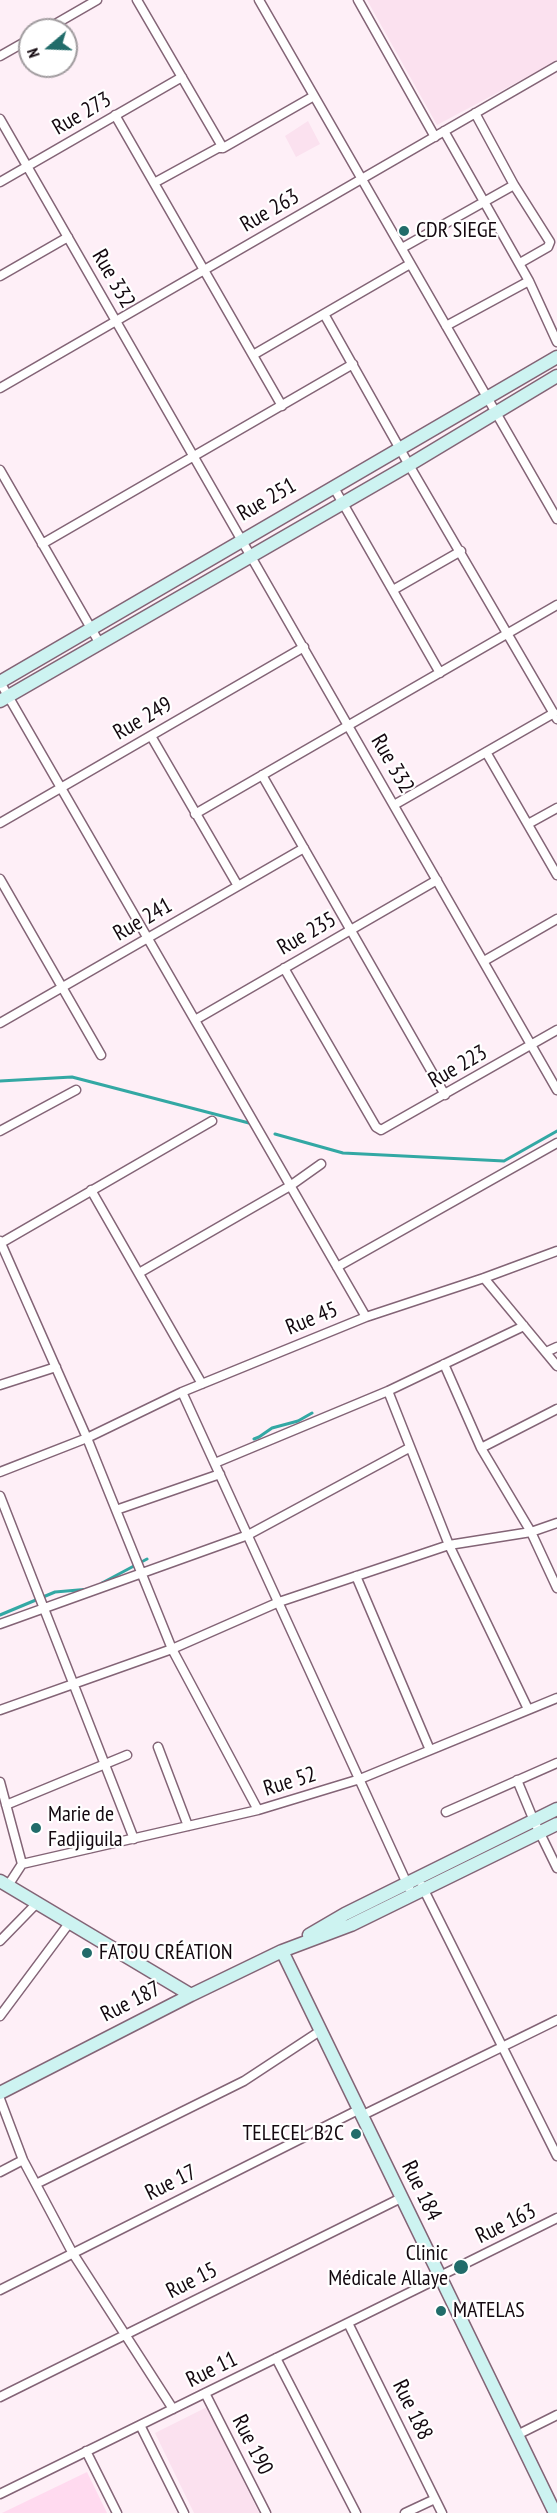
<!DOCTYPE html>
<meta charset="utf-8">
<style>
body{margin:0}
#map{position:relative;width:557px;height:2513px;overflow:hidden;background:#feeff7;font-family:"PT Sans Narrow",sans-serif}
canvas{display:block}
.north{position:absolute;left:18px;top:18px;width:60px;height:60px;box-sizing:border-box;background:#fff;border:2px solid #a19c9f;border-radius:50%;rotate:251deg;font-size:16px;font-weight:700;line-height:24px;text-align:center;color:#13080f}
.north::after{content:'';display:block;margin:auto;width:21px;height:27px;background:#216c6a;clip-path:polygon(50% 0,100% 100%,50% 72%,0 100%)}
</style>
<div id="map">
<canvas width="557" height="2513"></canvas>
<div class="north">N</div>
</div>
<script>
const ctx = document.querySelector('canvas').getContext('2d');
ctx.lineJoin = 'round';
function paint(path, color) { ctx.fillStyle = color; ctx.fill(path, 'evenodd'); }
const poly = rows => new Path2D(rows.map(r => 'M' + r).join(''));
function stroke(path, color, width, dash) { ctx.strokeStyle = color; ctx.lineWidth = width; ctx.lineCap = dash ? 'butt' : 'round'; ctx.setLineDash(dash || []); ctx.stroke(path); }
function write(font, color, halo, rows, align = 'center') {
  ctx.font = font + ' "PT Sans Narrow",sans-serif'; ctx.lineWidth = 4.5; ctx.setLineDash([]); ctx.textBaseline = 'middle'; ctx.strokeStyle = halo; ctx.fillStyle = color; for (const [text, x, y, turn = 0] of rows) {
    ctx.save(); ctx.translate(x, y); ctx.rotate((+turn || 0) * Math.PI / 180); ctx.textAlign = isNaN(turn) ? turn : align; if (halo) ctx.strokeText(text, 0, 0); ctx.fillText(text, 0, 0); ctx.restore();
  }
}
paint(poly([
 [367,0,557,0,557,61,437,125],
 [308,121,320,144,296,157,285,136],
 [207,2407,259,2513,194,2513,155,2433]
]), '#fbe1ef');
paint(poly([
 [87,2472,107,2513,2,2513]
]), '#ffdaef');
stroke(poly([
 [0,1081,72,1077,249,1123],
 [275,1134,343,1153,504,1161,557,1131],
 [254,1439,259,1437,272,1428,298,1421,312,1413],
 [102,1583,147,1559],
 [0,1615,55,1592,90,1589]
]), '#33a8a4', 3);
const street = poly([
 [137,0,223,148],
 [259,0,557,519],
 [358,0,435,137],
 [45,30,97,0],
 [0,56,30,39],
 [475,113,514,185,550,242,548,247,520,263],
 [115,115,282,406],
 [0,119,557,1090],
 [444,131,529,281,557,342],
 [0,182,182,77],
 [154,183,218,148,223,148,314,96],
 [402,248,514,185],
 [0,276,68,237],
 [324,314,409,465,557,719],
 [446,326,529,281],
 [253,355,410,264],
 [0,388,557,66],
 [0,470,100,644],
 [333,486,440,673],
 [42,544,353,364],
 [393,590,461,551],
 [0,682,366,1317],
 [151,736,238,886],
 [486,752,557,875],
 [262,775,445,1095],
 [394,805,554,713],
 [195,814,557,605],
 [0,823,304,647],
 [528,824,557,808],
 [0,879,101,1055],
 [484,961,557,919],
 [284,968,376,1127,381,1130,557,1030],
 [195,1020,437,880],
 [0,1023,304,848],
 [0,1131,76,1090],
 [91,1190,202,1384],
 [0,1241,87,1438,172,1649,258,1810],
 [1,1243,212,1121],
 [337,1267,557,1143],
 [139,1273,290,1186,321,1164],
 [484,1278,557,1366],
 [546,1352,557,1347],
 [444,1364,481,1448,531,1532,557,1588],
 [0,1385,56,1367],
 [388,1391,449,1545,528,1709],
 [182,1392,409,1888],
 [481,1448,557,1409],
 [215,1463,388,1391,524,1326],
 [0,1472,87,1438,182,1392,366,1317,484,1278,557,1251],
 [0,1496,134,1839],
 [116,1510,220,1474],
 [356,1576,430,1750],
 [0,1624,248,1535,409,1448],
 [0,1710,172,1649,279,1602,449,1545,531,1532,557,1523],
 [158,1747,188,1826],
 [517,1780,534,1821,557,1868],
 [0,1782,22,1864,9,1884],
 [6,1805,127,1755],
 [446,1812,557,1763],
 [22,1864,258,1810,360,1779,557,1698],
 [422,1886,557,2156],
 [0,1941,38,1902],
 [0,2016,70,1922],
 [0,2099,23,2160,72,2252,173,2409],
 [361,2116,557,2020],
 [0,2172,23,2160],
 [36,2184,244,2081,320,2031],
 [438,2277,557,2218],
 [0,2290,358,2110],
 [348,2323,442,2513],
 [276,2358,356,2513],
 [205,2393,266,2513],
 [0,2397,401,2198],
 [140,2425,184,2513],
 [517,2435,557,2415],
 [86,2451,117,2513],
 [0,2494,439,2278],
 [405,2513,435,2499]
]);
const secondary = poly([
 [0,682,557,357],
 [0,701,409,465,557,376],
 [0,1881,191,1995],
 [309,1935,345,1914,557,1809],
 [282,1951,555,2513],
 [0,2093,191,1995,282,1951,351,1925,557,1824]
]);
stroke(street, '#836476', 11);
stroke(secondary, '#836476', 15);
stroke(street, '#fff', 8);
stroke(secondary, '#cdf3f1', 12);
for (const [x, y, r, color] of [
 [404,231,6,"#216c6a"],
 [36,1828,6,"#216c6a"],
 [87,1953,6,"#216c6a"],
 [356,2134,6,"#216c6a"],
 [461,2267,8,"#216c6a"],
 [441,2311,6,"#216c6a"]
]) { const dot = new Path2D(); dot.arc(x, y, r, 0, 2 * Math.PI); ctx.fillStyle = color; ctx.fill(dot); stroke(dot, '#fff', 2); }
write('22px', '#13080f', '#fff', [
 ["Rue 273",82,114,-30],
 ["Rue 263",270,211,-30],
 ["Rue 332",113,279,60],
 ["Rue 251",267,500,-30],
 ["Rue 249",143,719,-30],
 ["Rue 332",392,764,60],
 ["Rue 241",143,920,-30],
 ["Rue 235",307,934,-30],
 ["Rue 223",458,1067,-30],
 ["Rue 45",312,1319,-22],
 ["Rue 52",290,1782,-17],
 ["Rue 187",131,2002,-27],
 ["Rue 17",171,2183,-26],
 ["Rue 184",421,2191,64],
 ["Rue 163",506,2224,-26],
 ["Rue 15",192,2281,-27],
 ["Rue 11",212,2370,-26],
 ["Rue 188",412,2410,64],
 ["Rue 190",252,2445,63]
]);
write('22px', '#13080f', '#fff', [
 ["CDR SIEGE",416,231],
 ["Marie de",48,1815],
 ["Fadjiguila",48,1840],
 ["FATOU CRÉATION",99,1953],
 ["TELECEL B2C",344,2134,"right"],
 ["Clinic",448,2254,"right"],
 ["Médicale Allaye",448,2279,"right"],
 ["MATELAS",453,2311]
], 'left');
</script>
